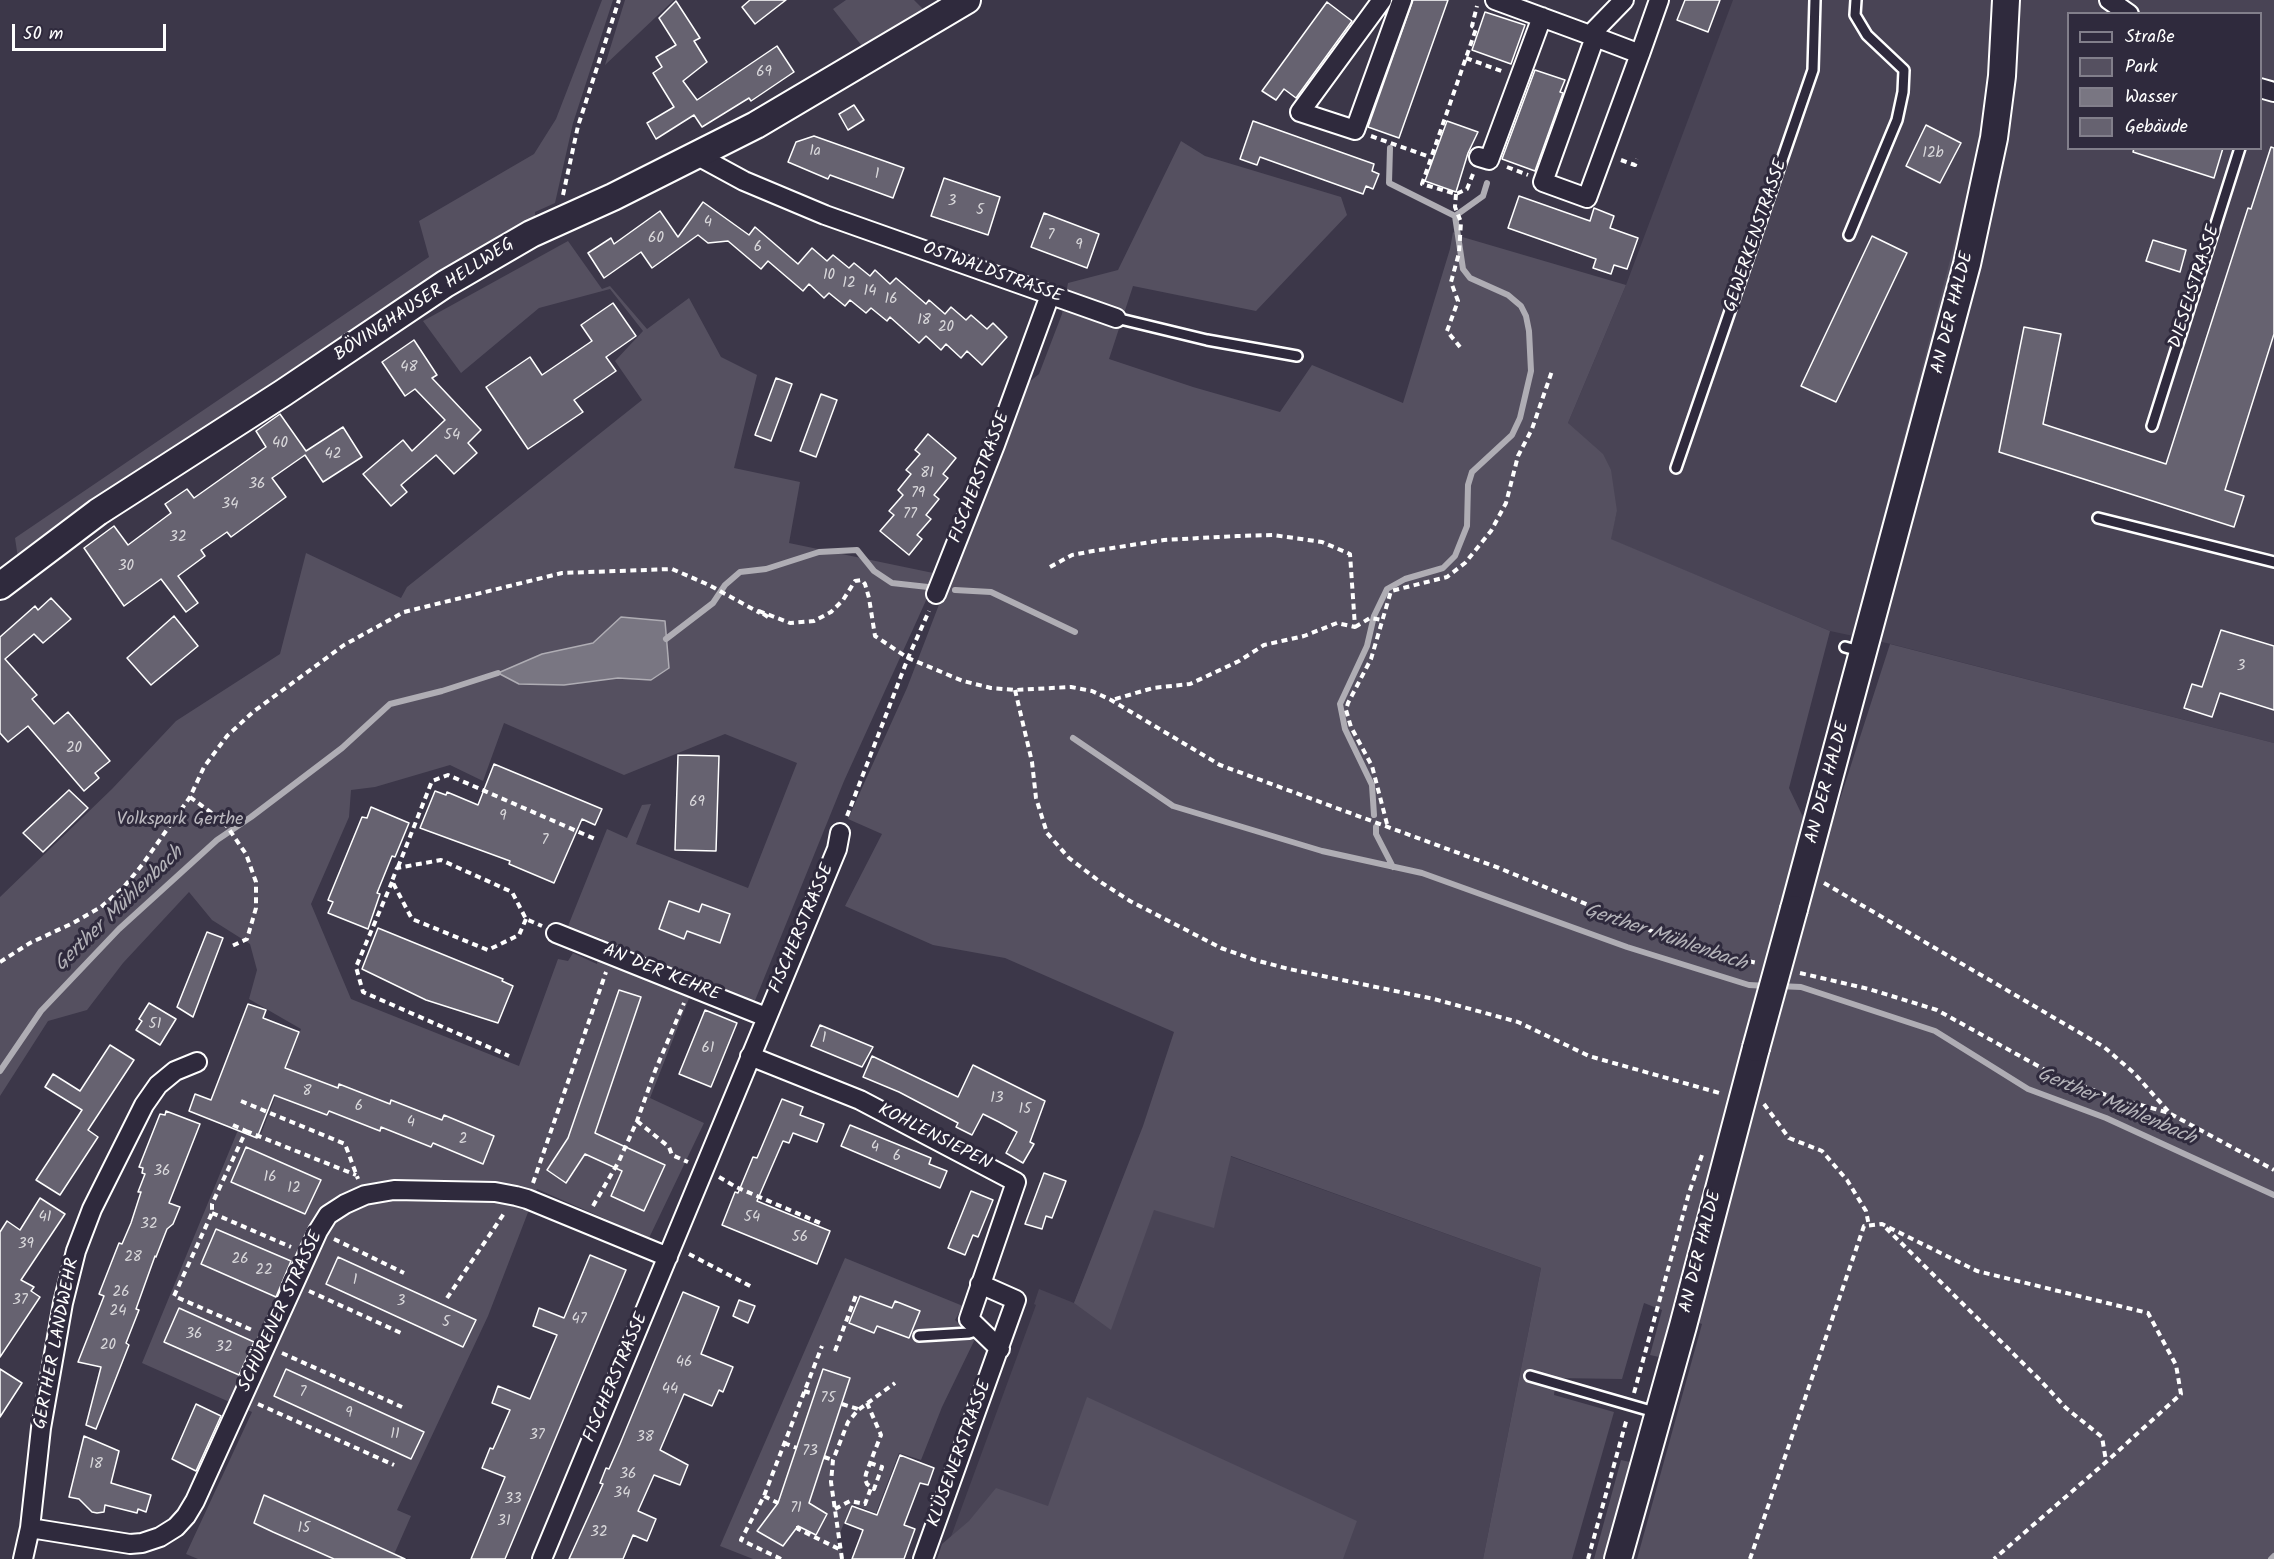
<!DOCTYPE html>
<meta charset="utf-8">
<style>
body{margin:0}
#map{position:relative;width:2274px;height:1559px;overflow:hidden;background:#3c3749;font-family:Kalam,sans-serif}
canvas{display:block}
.legend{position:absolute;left:2067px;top:12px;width:195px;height:138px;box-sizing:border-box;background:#2f2a3d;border:2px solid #827f8b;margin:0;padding:8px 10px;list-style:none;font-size:18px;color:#fff}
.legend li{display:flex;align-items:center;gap:12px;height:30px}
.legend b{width:30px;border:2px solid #827f8b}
.scale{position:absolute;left:12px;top:24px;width:154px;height:27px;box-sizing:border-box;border:3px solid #fff;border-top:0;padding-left:8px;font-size:18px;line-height:21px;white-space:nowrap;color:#fff;-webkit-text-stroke:4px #2f2a3d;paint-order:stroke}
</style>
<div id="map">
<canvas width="2274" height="1559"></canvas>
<ul class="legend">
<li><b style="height:8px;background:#2f2a3d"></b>Straße</li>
<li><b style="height:16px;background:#555060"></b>Park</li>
<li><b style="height:16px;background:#797682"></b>Wasser</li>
<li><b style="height:16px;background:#666270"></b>Gebäude</li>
</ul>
<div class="scale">50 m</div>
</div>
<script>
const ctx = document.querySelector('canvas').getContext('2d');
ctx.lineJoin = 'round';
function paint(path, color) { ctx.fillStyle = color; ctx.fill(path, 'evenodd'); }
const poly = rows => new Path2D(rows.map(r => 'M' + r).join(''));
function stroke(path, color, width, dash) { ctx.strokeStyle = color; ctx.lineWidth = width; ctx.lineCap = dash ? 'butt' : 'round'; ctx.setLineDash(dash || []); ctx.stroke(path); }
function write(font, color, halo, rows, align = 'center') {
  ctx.font = font + ' Kalam,sans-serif'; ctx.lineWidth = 6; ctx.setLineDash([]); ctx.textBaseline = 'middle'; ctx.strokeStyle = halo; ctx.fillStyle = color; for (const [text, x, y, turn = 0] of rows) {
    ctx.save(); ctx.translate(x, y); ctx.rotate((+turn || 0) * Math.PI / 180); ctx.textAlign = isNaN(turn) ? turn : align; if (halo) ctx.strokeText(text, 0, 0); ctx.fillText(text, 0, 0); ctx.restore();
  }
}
paint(poly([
 [1733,0,2274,0,2274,743,1891,644,1830,631,1610,539,1617,511,1568,423,1626,285],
 [2068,14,2260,14,2260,148,2068,148],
 [1146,1126,1541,1268,1483,1559,975,1559,949,1542,1036,1305,1034,1304,1039,1289,1074,1303]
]), '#494455');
paint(poly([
 [602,0,613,0,573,123,555,203,535,212,535,218,18,558,15,538,429,257,419,221,534,154,556,119],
 [625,0,674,0,605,65],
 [846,0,914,0,924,10,862,46,833,9],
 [1181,141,1205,156,1341,197,1347,215,1256,311,1133,286,1109,359,1193,387,1280,412,1312,365,1403,403,1450,249,1453,232,1459,236,1626,285,1568,423,1603,454,1611,470,1617,511,1611,539,1830,631,1789,788,1803,817,1840,683,1843,684,1807,824,1822,855,1890,644,2274,743,2274,1559,1637,1559,1702,1324,1672,1313,1659,1357,1650,1355,1662,1310,1644,1303,1622,1379,1556,1378,1554,1395,1614,1412,1572,1559,1483,1559,1541,1268,1231,1156,1214,1228,1154,1210,1111,1330,1074,1303,1143,1126,1174,1032,1005,958,933,945,845,906,882,834,848,819,907,688,1022,388,1039,374,1062,314,1068,283,1118,270],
 [1967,195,1972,196,1862,615,1858,614],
 [568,241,602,289,610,286,647,329,689,298,721,357,757,375,734,468,800,482,789,543,938,574,844,781,754,1003,697,978,650,1098,704,1123,649,1238,537,1189,488,1316,397,1510,411,1516,392,1559,198,1559,186,1554,252,1412,142,1363,238,1130,261,1134,301,1029,249,999,257,970,250,944,212,920,189,892,123,963,87,1010,48,1021,0,1096,0,897,112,789,176,721,280,654,306,553,401,598,407,587,642,400,615,361,643,331,610,289,539,308,461,373,423,321],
 [504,723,624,775,725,734,797,763,748,888,636,844,651,804,642,805,627,838,607,829,568,926,602,939,597,964,573,953,568,961,558,959,519,1066,351,999,311,904,349,817,351,790,375,787,450,765,483,781],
 [845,1258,963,1306,955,1320,975,1339,942,1407,921,1460,899,1453,876,1513,852,1504,837,1540,844,1559,753,1559,720,1546],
 [1087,1397,1357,1521,1343,1559,937,1559,942,1544,969,1521,996,1488,1048,1506],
 [1621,1460,1630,1462,1603,1559,1594,1559]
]), '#555060');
const water = poly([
 [621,617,665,621,669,668,651,680,618,678,564,685,519,684,498,673,542,654,593,643,621,617]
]);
paint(water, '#797682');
stroke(water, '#afadb4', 1.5);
stroke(poly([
 [1455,216,1483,196,1487,183],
 [955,590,991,592,1075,632],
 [666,639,713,603,725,585,740,572,766,569,819,552,857,550,874,571,892,583,928,587],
 [1073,738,1173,806,1322,851,1422,873,1627,947,1749,985,1768,986],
 [1374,815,1372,785,1345,729,1340,704,1367,646,1374,616,1387,589,1405,579,1443,568,1455,556,1467,526,1468,485,1472,472,1512,435,1520,418,1531,371,1529,331,1526,316,1521,306,1508,295,1470,278,1463,269,1455,216,1389,183,1390,148],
 [1376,827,1376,834,1393,867],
 [1778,986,1801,987,1935,1031,2028,1089,2106,1118,2274,1195],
 [0,1071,41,1011,119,929,217,840,251,817,342,748,390,704,442,691,498,673],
 [2271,1559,2274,1556]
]), '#afadb4', 6);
const building = poly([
 [750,0,786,0,755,24,742,7,750,0],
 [1413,0,1448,0,1399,138,1368,127,1413,0],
 [1685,0,1720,0,1708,32,1677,20,1685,0],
 [676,1,700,38,694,41,707,62,683,81,697,100,777,46,794,72,751,101,749,98,702,127,694,115,656,139,647,123,674,107,653,73,662,67,656,57,676,45,659,18,676,1],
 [1327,2,1352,21,1296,98,1284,89,1276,100,1262,91,1327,2],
 [1485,12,1525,25,1511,64,1472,50,1485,12],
 [1535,70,1565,80,1560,92,1563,93,1535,171,1502,159,1535,70],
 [854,105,864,120,848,130,839,114,854,105],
 [1253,121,1374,164,1372,171,1379,174,1373,189,1366,186,1363,194,1260,157,1257,165,1240,159,1253,121],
 [1447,121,1478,132,1468,153,1456,192,1425,181,1447,121],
 [1926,125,1961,143,1940,183,1906,166,1926,125],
 [814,136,904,168,893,198,830,175,828,179,788,162,796,142,814,136],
 [2271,147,2274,148,2274,334,2225,490,2244,496,2234,527,1999,452,2024,327,2061,334,2043,424,2166,464,2248,208,2251,209,2271,147],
 [2134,148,2223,148,2214,178,2133,152,2134,148],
 [944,178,1000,197,988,235,931,216,944,178],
 [1519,196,1590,221,1594,208,1614,216,1610,228,1638,238,1627,269,1614,265,1611,274,1593,268,1596,259,1508,228,1519,196],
 [703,202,749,235,755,227,798,264,812,248,827,261,833,255,849,268,854,263,870,276,875,270,890,284,896,278,926,304,929,300,945,314,951,307,966,320,971,315,987,329,993,323,1007,337,982,365,967,351,961,358,946,344,941,350,926,336,919,343,890,317,887,321,871,308,866,313,850,300,845,306,829,293,824,298,809,284,803,291,768,261,761,269,728,241,708,243,698,235,652,268,641,252,604,278,588,253,611,238,614,244,660,211,678,237,703,202],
 [1044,213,1099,234,1087,268,1031,247,1044,213],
 [1872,236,1907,253,1836,402,1801,386,1872,236],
 [2153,240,2186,250,2180,272,2146,261,2153,240],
 [613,303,636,336,606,357,616,371,574,400,583,412,528,449,486,387,530,357,542,375,592,341,581,325,613,303],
 [414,340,437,375,432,378,481,430,468,443,477,453,454,474,436,455,401,485,407,492,391,506,363,474,403,440,412,451,445,420,415,389,405,396,382,362,414,340],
 [776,378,792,384,771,441,755,435,776,378],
 [821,394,837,400,816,457,800,451,821,394],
 [280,414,306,451,343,427,362,457,323,482,305,455,272,478,286,497,231,537,227,532,201,550,205,556,178,576,198,603,186,612,161,579,124,606,84,548,114,526,128,545,171,513,165,504,187,489,194,498,266,447,256,431,280,414],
 [928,434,956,458,943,474,948,478,934,495,939,499,926,515,931,519,917,535,922,539,909,555,880,531,894,515,889,511,903,495,898,490,911,474,906,470,920,454,915,450,928,434],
 [51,598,71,619,43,643,34,634,5,659,37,695,32,699,54,724,68,712,110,761,95,773,99,778,84,791,28,726,8,742,0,733,0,637,35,606,38,610,51,598],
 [174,616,198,646,151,685,127,658,174,616],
 [2221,630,2274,646,2274,710,2220,693,2212,717,2184,708,2192,684,2202,687,2221,630],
 [678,755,719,756,716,851,675,850,678,755],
 [494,764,602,809,595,825,582,819,554,883,509,864,510,861,420,828,435,791,446,795,447,792,478,805,494,764],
 [69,790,88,808,43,852,23,833,69,790],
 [371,807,409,823,395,857,392,856,377,893,380,894,368,929,328,913,333,902,328,900,362,817,367,818,371,807],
 [669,901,699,912,702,904,730,914,720,943,687,931,684,939,659,929,669,901],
 [378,928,503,979,502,981,513,986,498,1023,426,1000,362,969,378,928],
 [207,932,223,938,193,1017,177,1007,207,932],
 [619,990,641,997,595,1133,665,1165,644,1211,611,1196,622,1171,585,1154,566,1183,547,1170,568,1138,619,990],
 [149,1003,176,1019,160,1045,136,1030,142,1021,139,1019,149,1003],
 [248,1004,266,1010,263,1018,299,1032,285,1068,338,1088,339,1084,390,1104,391,1100,442,1120,444,1115,494,1136,483,1164,433,1143,431,1147,381,1127,380,1131,329,1111,327,1115,274,1095,257,1138,189,1111,195,1094,211,1100,248,1004],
 [705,1010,737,1023,711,1087,679,1074,705,1010],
 [820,1025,873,1047,862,1067,811,1046,820,1025],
 [110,1045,134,1060,88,1130,98,1137,60,1195,36,1180,82,1110,45,1087,53,1074,80,1091,110,1045],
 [872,1056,958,1097,973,1065,1045,1101,1030,1142,1034,1144,1023,1163,1006,1153,1017,1132,999,1122,983,1114,972,1135,956,1127,958,1123,899,1092,863,1077,872,1056],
 [782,1099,803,1107,800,1115,824,1124,817,1142,793,1133,789,1143,783,1141,757,1201,830,1231,817,1264,722,1225,735,1192,738,1193,753,1157,757,1158,782,1099],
 [166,1111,200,1124,169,1203,180,1207,173,1224,167,1229,156,1257,155,1256,136,1309,139,1310,126,1343,129,1345,96,1429,86,1425,101,1367,78,1362,104,1296,99,1294,119,1243,122,1244,131,1223,141,1192,138,1192,145,1174,142,1173,143,1168,139,1167,160,1114,165,1115,166,1111],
 [850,1125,931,1158,929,1164,947,1171,940,1188,841,1146,850,1125],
 [246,1147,321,1180,305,1214,231,1182,246,1147],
 [1044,1173,1066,1181,1052,1218,1046,1216,1042,1229,1025,1224,1044,1173],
 [971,1191,993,1200,978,1237,973,1235,965,1255,948,1248,971,1191],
 [40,1198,65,1214,21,1280,34,1287,31,1291,40,1297,0,1357,0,1232,7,1221,20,1230,40,1198],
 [216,1229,291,1261,276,1297,201,1264,216,1229],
 [590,1255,626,1270,505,1559,471,1559,505,1477,482,1468,490,1448,493,1449,510,1410,492,1403,498,1386,530,1399,557,1335,533,1326,539,1308,564,1318,590,1255],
 [338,1257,476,1320,463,1347,326,1284,338,1257],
 [683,1292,719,1307,701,1354,733,1367,723,1392,719,1390,712,1406,684,1394,660,1450,688,1465,680,1485,654,1475,638,1511,656,1519,647,1541,633,1535,623,1559,569,1559,603,1484,600,1483,606,1468,609,1469,620,1444,683,1292],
 [860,1296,892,1308,895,1301,920,1311,909,1338,877,1326,874,1333,849,1323,860,1296],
 [739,1300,755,1306,748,1323,733,1316,739,1300],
 [179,1308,254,1342,239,1375,164,1342,179,1308],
 [0,1369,22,1383,0,1417,0,1369],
 [286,1369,424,1432,411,1459,274,1396,286,1369],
 [823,1369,850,1378,809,1503,827,1514,816,1535,798,1526,783,1546,757,1531,778,1503,823,1369],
 [196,1404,221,1416,196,1471,172,1459,196,1404],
 [84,1436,119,1451,111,1483,151,1495,146,1512,138,1509,137,1513,105,1505,104,1512,97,1513,92,1512,79,1499,69,1497,84,1436],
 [900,1455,934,1468,928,1485,920,1483,904,1525,915,1529,904,1559,852,1559,863,1530,845,1523,852,1506,877,1515,900,1455],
 [264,1495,335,1527,405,1559,334,1559,273,1532,254,1523,264,1495]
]);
paint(building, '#666270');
stroke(building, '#fff', 1.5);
const lane = poly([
 [1849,235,1897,120,1903,92,1904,70,1867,35,1855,15,1856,0],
 [1116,318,1207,340,1297,356],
 [2152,426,2240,148],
 [1676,468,1813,70,1815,0],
 [2098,518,2274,562],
 [1845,647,1863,652],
 [919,1336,969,1333,980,1330],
 [1530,1376,1658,1413]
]);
const street = poly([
 [1382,0,1300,112,1355,130,1402,0],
 [1495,0,1590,35,1624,0],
 [2109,0,2129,14],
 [1590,35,1640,54,1659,0],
 [1595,37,1543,182,1587,198,1640,54],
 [2260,88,2274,92],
 [698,156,744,181,825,215,1116,318],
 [1479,157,1489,160,1542,17],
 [936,594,995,445,1050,295],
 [556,933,766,1017],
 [750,1056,860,1100,1016,1182,969,1319,1000,1349],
 [30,1528,130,1544,142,1543,160,1537,176,1527,186,1516,195,1501,318,1231,328,1215,345,1204,365,1195,394,1190,495,1192,516,1196,527,1199,668,1257],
 [23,1559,30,1528,41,1428,63,1303,76,1251,92,1209,144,1105,158,1085,175,1071,197,1062],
 [542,1559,837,849,840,833],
 [923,1559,1016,1300,980,1284]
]);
const secondary = poly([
 [0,586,98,512,283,393,445,284,531,234,613,197,756,125,967,0],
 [1794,909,1967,264,1994,138,2002,76,2006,0],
 [1618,1559,1683,1326,1756,1048]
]);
stroke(lane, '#fff', 14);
stroke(street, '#fff', 22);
stroke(secondary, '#fff', 30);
stroke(poly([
 [1466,58,1504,72],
 [1371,136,1430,157],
 [1621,160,1635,165,1637,159],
 [1507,167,1528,175],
 [1473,174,1467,189,1456,194,1422,184,1476,29,1472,26,1477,6],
 [1456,194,1455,207,1461,222,1459,253,1451,282,1458,301,1447,331,1460,347],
 [563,195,578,126,619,0],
 [1050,567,1072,555,1093,551,1164,540,1237,536,1273,535,1322,542,1350,554,1355,627,1337,623,1304,636,1264,645,1239,661,1190,684,1153,688,1112,700],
 [768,617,759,611,790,623,814,621,831,612,843,600,855,581,862,580,865,584,869,598,875,636,908,658,963,681,991,688,1015,690,1071,687,1092,691,1111,700,1220,765,1499,868,1654,932,1719,954,1757,963],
 [1355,627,1370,618,1382,620],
 [1015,690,1032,762,1036,798,1047,833,1069,858,1099,881,1130,901,1221,948,1255,960,1289,969,1434,999,1518,1022,1589,1056,1723,1094],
 [190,797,224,822,246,854,256,882,256,908,247,939,232,946],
 [847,816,908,658,929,611],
 [1387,824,1372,766,1351,727,1346,710,1348,703,1371,659,1391,591,1447,577,1465,563,1491,531,1506,503,1518,456,1532,429,1552,371],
 [398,867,432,781,448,775,595,839],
 [392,882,356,967,363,992,509,1056],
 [1824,883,2104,1047,2134,1073,2168,1111],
 [526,919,519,935,488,950,412,919,392,881,397,868,441,860,512,892,526,919,542,926],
 [0,962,30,943,73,923,101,907,123,888,142,865,190,797,204,767,227,736,253,712,344,645,404,612,562,573,672,569,709,585,760,613],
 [1800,973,1869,989,1937,1010,2056,1076,2109,1096,2169,1113,2274,1170],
 [241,1101,345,1144,358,1179],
 [1764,1104,1789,1138,1822,1151,1847,1180,1866,1211,1869,1226],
 [637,1121,669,1147,672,1155,688,1162],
 [233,1125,246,1131,212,1204,212,1213,174,1296,252,1330],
 [246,1131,356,1175],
 [719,1177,736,1187,820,1223],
 [533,1183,606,972],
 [593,1206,619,1161,637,1121,655,1071,684,1003],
 [212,1213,291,1247],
 [1886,1228,2040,1380,2066,1408,2102,1437,2106,1461],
 [334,1239,404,1273],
 [689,1254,752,1287],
 [309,1291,401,1333],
 [447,1298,505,1212],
 [835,1351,856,1295],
 [282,1353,402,1407],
 [804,1391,814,1394],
 [1634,1393,1689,1193,1702,1155],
 [867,1403,881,1435,870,1463,866,1474,865,1479,867,1484,874,1489,882,1467,870,1463],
 [258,1404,394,1465],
 [842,1404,858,1409],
 [784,1443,797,1448],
 [824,1457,833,1460],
 [764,1496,778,1503],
 [835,1509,850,1501,865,1504,871,1488],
 [798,1526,798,1529,839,1549],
 [781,1559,741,1540,764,1496,822,1346],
 [842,1559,831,1482,833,1460,848,1422,858,1410,895,1383],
 [1588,1559,1627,1418],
 [1750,1559,1864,1226,1882,1224,1977,1271,2148,1313,2176,1365,2181,1394,2106,1462,1994,1559]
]), '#fff', 4, [6, 4.5]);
stroke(lane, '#2f2a3d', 9);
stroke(street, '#2f2a3d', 18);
stroke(secondary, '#2f2a3d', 26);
const secondaryBridge = poly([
 [1756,1048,1794,909]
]);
stroke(secondaryBridge, '#fff', 30, []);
stroke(secondaryBridge, '#2f2a3d', 26);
write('15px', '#d9d8db', null, [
 ["69",764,73],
 ["1a",815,152],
 ["12b",1933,154],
 ["1",877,175],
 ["3",952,202],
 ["5",980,211],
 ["4",708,223],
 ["7",1051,236],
 ["60",656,239],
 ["9",1079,246],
 ["6",758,248],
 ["10",829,276],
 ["12",849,284],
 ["14",870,292],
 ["16",891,300],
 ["18",924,321],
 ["20",946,328],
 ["48",409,368],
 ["54",452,436],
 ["40",280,444],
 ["42",333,455],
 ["81",927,474],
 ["36",257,485],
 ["79",918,494],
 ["34",230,505],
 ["77",910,515],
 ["32",178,538],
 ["30",126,567],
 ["3",2241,667],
 ["20",74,749],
 ["69",697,803],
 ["9",503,817],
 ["7",545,841],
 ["51",155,1025],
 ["1",824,1039],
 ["61",708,1049],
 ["8",307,1092],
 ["13",997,1099],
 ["6",359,1107],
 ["15",1025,1110],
 ["4",411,1123],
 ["2",463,1140],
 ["4",875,1148],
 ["6",897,1157],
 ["36",162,1172],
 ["16",270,1178],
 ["12",294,1189],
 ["41",45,1218],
 ["54",752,1218],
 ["32",149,1225],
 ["56",800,1238],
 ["39",26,1245],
 ["28",133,1258],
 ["26",240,1260],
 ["22",264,1271],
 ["1",355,1281],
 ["26",121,1293],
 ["37",20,1301],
 ["3",401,1302],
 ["24",118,1312],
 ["47",579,1320],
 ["5",446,1323],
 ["36",194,1335],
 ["20",108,1346],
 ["32",224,1348],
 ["46",684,1363],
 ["44",670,1390],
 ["7",303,1393],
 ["75",828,1399],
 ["9",349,1414],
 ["11",395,1435],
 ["37",537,1436],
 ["38",645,1438],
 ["73",810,1452],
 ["18",96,1465],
 ["36",628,1475],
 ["34",622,1494],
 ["33",513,1500],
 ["71",796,1509],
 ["31",504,1522],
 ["15",304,1529],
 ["32",599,1533]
]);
write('18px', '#fff', '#2f2a3d', [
 ["GEWERKENSTRASSE",1757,236,-71],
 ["OSTWALDSTRASSE",992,274,20],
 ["DIESELSTRASSE",2196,287,-72],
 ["BÖVINGHAUSER HELLWEG",425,301,-33],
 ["AN DER HALDE",1954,313,-76],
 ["FISCHERSTRASSE",981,478,-69],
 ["AN DER HALDE",1829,783,-75],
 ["FISCHERSTRASSE",803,929,-67],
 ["AN DER KEHRE",661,974,22],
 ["KOHLENSIEPEN",934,1138,27],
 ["AN DER HALDE",1702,1252,-76],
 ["SCHÜRENER STRASSE",282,1312,-65],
 ["GERTHER LANDWEHR",58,1344,-79],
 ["FISCHERSTRASSE",617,1378,-67],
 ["KLÜSENERSTRASSE",961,1454,-70]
]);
write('18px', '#bbb9bf', '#2f2a3d', [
 ["Volkspark Gerthe",180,821]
]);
write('italic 20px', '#b5b4ba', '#2f2a3d', [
 ["Gerther Mühlenbach",120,910,-44],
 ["Gerther Mühlenbach",1665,939,19],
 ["Gerther Mühlenbach",2116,1108,23]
]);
</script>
